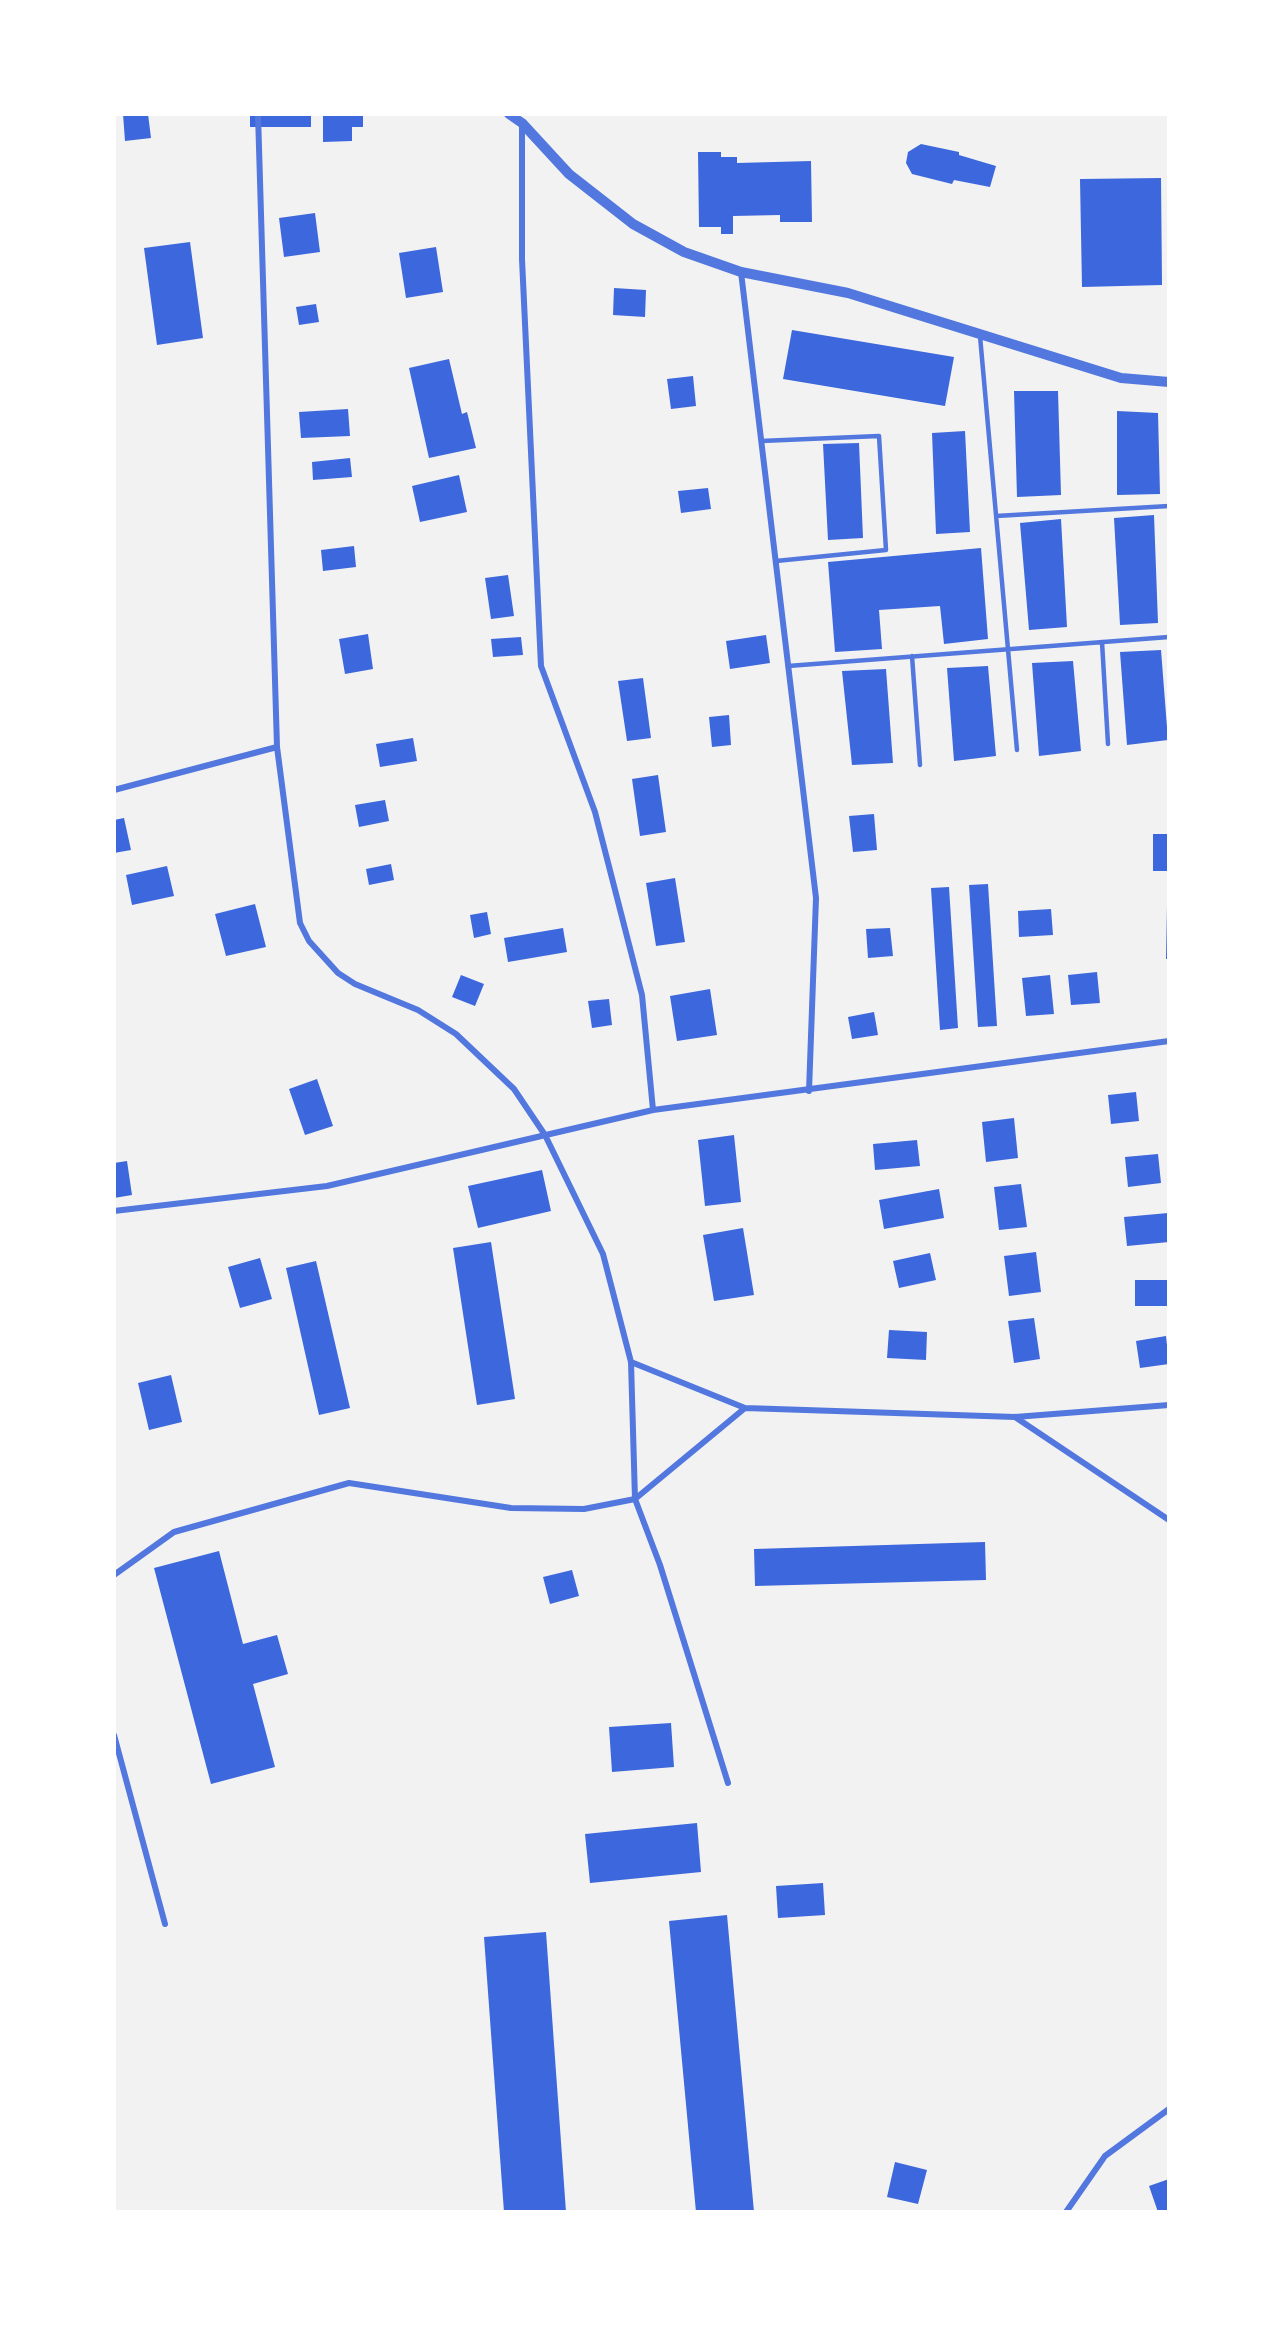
<!DOCTYPE html>
<style>
body{margin:0}
#map{position:relative;width:1283px;height:2326px;overflow:hidden;background:#f2f2f2;font-family:"Sofia Sans Condensed",sans-serif}
canvas{display:block}
.frame{position:absolute;inset:0;border:116px solid #fff;pointer-events:none}
</style>
<div id="map">
<canvas width="1283" height="2326"></canvas>
<div class="frame"></div>
</div>
<script>
const ctx = document.querySelector('canvas').getContext('2d');
ctx.lineJoin = 'round';
function paint(path, color) { ctx.fillStyle = color; ctx.fill(path, 'evenodd'); }
const poly = rows => new Path2D(rows.map(r => 'M' + r).join(''));
function stroke(path, color, width, dash) { ctx.strokeStyle = color; ctx.lineWidth = width; ctx.lineCap = dash ? 'butt' : 'round'; ctx.setLineDash(dash || []); ctx.stroke(path); }
paint(poly([
 [123,114,148,114,151,138,125,141],
 [250,114,311,114,311,127,250,127],
 [323,114,363,114,363,127,352,127,352,141,323,142],
 [921,144,959,152,959,155,996,166,990,187,954,180,952,184,912,174,906,163,908,152],
 [698,152,721,152,721,157,737,157,737,163,811,161,812,222,780,222,780,215,733,216,733,234,721,234,721,227,699,227],
 [1161,178,1162,285,1082,287,1080,179],
 [315,213,320,252,284,257,279,218],
 [190,242,203,338,157,345,144,248],
 [436,247,443,292,406,298,399,253],
 [614,288,646,290,645,317,613,315],
 [316,304,319,322,299,325,296,307],
 [792,330,954,357,945,406,783,379],
 [449,359,462,414,467,412,476,448,429,458,409,368],
 [693,376,696,406,671,409,667,379],
 [1014,391,1058,391,1061,495,1017,497],
 [348,409,350,436,301,438,299,412],
 [1117,411,1158,413,1160,494,1117,495],
 [965,431,970,532,936,534,932,433],
 [859,443,863,538,828,540,823,444],
 [350,458,352,477,313,480,312,462],
 [459,475,467,512,420,522,412,486],
 [708,488,711,509,681,513,678,491],
 [1154,515,1158,623,1120,625,1114,518],
 [1061,519,1067,627,1029,630,1020,523],
 [354,546,356,567,323,571,321,550],
 [981,548,988,639,944,644,940,606,879,610,882,649,835,652,828,562],
 [508,575,514,616,491,619,485,578],
 [368,634,373,669,345,674,339,639],
 [766,635,770,663,730,669,726,641],
 [521,637,523,655,493,657,491,639],
 [1161,650,1168,740,1127,745,1120,652],
 [1073,661,1081,751,1039,756,1032,663],
 [988,666,996,756,954,761,947,668],
 [886,669,893,763,852,765,842,671],
 [643,678,651,738,627,741,618,681],
 [729,715,731,745,712,747,709,717],
 [413,738,417,761,380,767,376,744],
 [658,775,666,832,640,836,632,779],
 [385,800,389,821,359,827,355,805],
 [874,814,877,850,853,852,849,816],
 [124,818,131,850,114,853,114,820],
 [1153,834,1169,834,1169,871,1153,871],
 [391,864,394,880,369,885,366,869],
 [167,866,174,896,132,905,126,875],
 [675,878,685,942,656,946,646,883],
 [988,884,997,1026,978,1027,969,885],
 [949,887,958,1028,940,1030,931,888],
 [255,904,266,947,226,956,215,914],
 [1167,906,1169,906,1169,959,1166,959],
 [1051,909,1053,935,1019,937,1018,911],
 [487,912,491,934,474,938,470,915],
 [563,928,567,952,508,962,504,938],
 [890,928,893,956,868,958,866,929],
 [1097,972,1100,1003,1071,1005,1068,975],
 [461,975,484,984,475,1006,452,997],
 [1050,975,1054,1014,1026,1016,1022,978],
 [710,989,717,1035,677,1041,670,996],
 [609,999,612,1025,592,1028,588,1001],
 [874,1012,878,1035,852,1039,848,1017],
 [317,1079,333,1126,305,1135,289,1089],
 [1136,1092,1139,1121,1111,1124,1108,1095],
 [1014,1118,1018,1158,986,1162,982,1122],
 [734,1135,741,1202,705,1206,698,1140],
 [917,1140,920,1166,875,1170,873,1144],
 [1158,1154,1161,1183,1128,1187,1125,1157],
 [127,1161,132,1195,114,1198,114,1163],
 [542,1170,551,1211,478,1228,468,1186],
 [1021,1184,1027,1227,999,1230,994,1187],
 [939,1189,944,1218,884,1229,879,1200],
 [1168,1213,1169,1242,1127,1246,1124,1217],
 [743,1228,754,1295,714,1301,703,1235],
 [491,1242,515,1399,477,1405,453,1248],
 [1036,1252,1041,1292,1009,1296,1004,1256],
 [930,1253,936,1280,899,1288,893,1261],
 [260,1258,272,1299,240,1308,228,1267],
 [316,1261,350,1408,319,1415,286,1268],
 [1135,1280,1169,1280,1169,1306,1135,1306],
 [1034,1318,1040,1359,1014,1363,1008,1321],
 [889,1330,927,1332,926,1360,887,1358],
 [1166,1336,1169,1364,1140,1368,1136,1341],
 [171,1375,182,1422,149,1430,138,1383],
 [985,1542,986,1580,755,1586,754,1549],
 [219,1551,243,1644,277,1635,288,1674,253,1684,275,1767,211,1784,154,1568],
 [572,1570,579,1596,550,1604,543,1577],
 [671,1723,674,1767,612,1772,609,1727],
 [697,1823,701,1872,590,1883,585,1834],
 [823,1883,825,1915,778,1918,776,1886],
 [727,1915,754,2212,696,2212,669,1921],
 [546,1932,566,2212,504,2212,484,1937],
 [895,2162,927,2170,918,2204,887,2197],
 [1169,2179,1169,2212,1158,2212,1149,2186]
]), '#3d67dc');
stroke(poly([
 [980,336,1017,750],
 [761,441,879,436,886,550,776,561],
 [996,516,1169,506],
 [1102,642,1108,744],
 [912,656,920,765],
 [788,666,1169,637]
]), '#5277de', 4.5);
stroke(poly([
 [258,114,277,747,300,923,309,941,338,973,355,984,418,1010,456,1034,514,1089,545,1135,603,1254,631,1362,635,1499,660,1565,728,1783],
 [522,123,522,259,541,666,595,812,642,995,653,1110],
 [741,272,816,898,809,1091],
 [114,790,277,747],
 [114,1211,327,1186,653,1110,1169,1041],
 [631,1362,745,1408],
 [1015,1417,1169,1520],
 [114,1575,174,1532,349,1483,511,1508,584,1509,635,1499,745,1408,1015,1417,1169,1405],
 [114,1735,165,1924],
 [1066,2212,1105,2156,1169,2109]
]), '#5277de', 6);
stroke(poly([
 [509,114,522,123,569,174,633,224,684,252,741,272,848,293,1121,378,1169,382]
]), '#5277de', 10);
</script>
